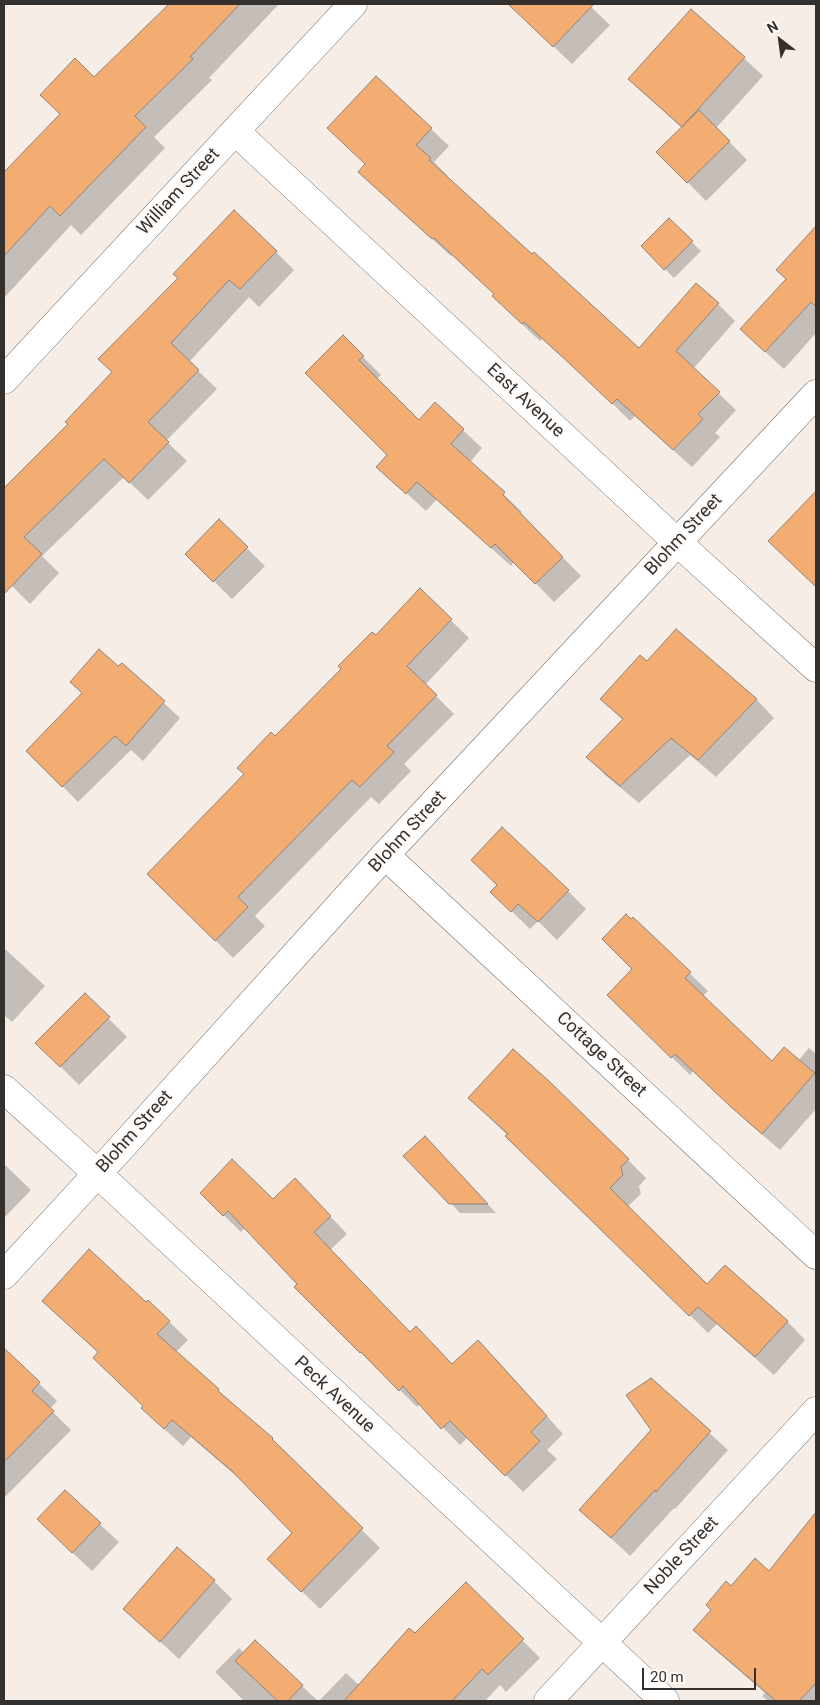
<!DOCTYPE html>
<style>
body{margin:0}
#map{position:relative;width:820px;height:1705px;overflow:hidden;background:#f5ede6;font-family:Roboto,sans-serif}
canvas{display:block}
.frame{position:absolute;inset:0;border:5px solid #34302e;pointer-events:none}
.north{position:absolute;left:755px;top:15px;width:50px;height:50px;-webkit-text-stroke:4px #fffbf9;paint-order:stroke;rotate:330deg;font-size:14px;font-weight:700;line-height:20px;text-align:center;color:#34302e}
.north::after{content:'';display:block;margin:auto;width:18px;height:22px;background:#34302e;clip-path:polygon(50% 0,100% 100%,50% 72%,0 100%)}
.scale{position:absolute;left:642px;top:1668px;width:114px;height:22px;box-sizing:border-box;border:2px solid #34302e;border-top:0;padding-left:6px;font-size:15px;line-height:18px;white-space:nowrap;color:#34302e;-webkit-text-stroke:4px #fffbf9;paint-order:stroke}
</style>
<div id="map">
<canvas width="820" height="1705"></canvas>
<div class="frame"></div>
<div class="north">N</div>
<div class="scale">20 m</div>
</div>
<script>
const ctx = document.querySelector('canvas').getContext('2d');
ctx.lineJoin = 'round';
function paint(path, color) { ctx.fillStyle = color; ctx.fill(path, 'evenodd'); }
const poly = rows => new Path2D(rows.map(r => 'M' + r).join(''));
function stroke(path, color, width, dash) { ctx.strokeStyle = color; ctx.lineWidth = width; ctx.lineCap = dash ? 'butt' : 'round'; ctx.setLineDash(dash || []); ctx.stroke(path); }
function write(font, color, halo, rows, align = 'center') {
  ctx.font = font + ' Roboto,sans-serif'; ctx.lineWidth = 4.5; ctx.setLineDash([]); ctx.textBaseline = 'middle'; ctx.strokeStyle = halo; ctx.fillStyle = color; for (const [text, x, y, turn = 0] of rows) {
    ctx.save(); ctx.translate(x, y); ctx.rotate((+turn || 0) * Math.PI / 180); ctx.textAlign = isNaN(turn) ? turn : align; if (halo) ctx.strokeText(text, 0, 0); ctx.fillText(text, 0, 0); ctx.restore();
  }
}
paint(poly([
 [170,4,279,4,209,78,212,80,154,137,165,148,81,235,71,225,4,298,4,174,95,79],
 [509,4,588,4,610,25,572,64],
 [744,58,763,76,716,128,747,160,706,201,658,152,682,128,629,79],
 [431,129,449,146,434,162,448,176,446,178,639,350,718,304,735,321,693,369,736,410,715,433,720,437,692,467,635,416,630,421,589,380,542,339,540,341,511,314,495,294,452,254,451,256,359,172],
 [669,220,701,251,674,278,642,246],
 [816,227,816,333,784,369,759,346,787,279,778,270],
 [276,252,294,270,259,307,249,297,189,362,217,389,166,441,187,461,148,500,124,477,42,556,59,573,30,604,4,578,4,490,69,424,113,372,180,279],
 [343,337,381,375,377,379,419,421,435,404,482,448,470,462,522,512,520,514,581,576,554,602,514,561,511,566,437,499,426,511,378,467,389,455],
 [816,492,816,586,770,541],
 [219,521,265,566,232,599,186,554],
 [420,590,469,638,425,685,454,714,404,764,411,771,379,804,371,797,255,916,265,926,233,958,149,874,246,774,275,738],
 [676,630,757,700,774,718,716,777,690,755,639,803,605,775,588,757,623,720,602,699,647,663],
 [122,664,180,718,143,761,131,750,78,802,28,751],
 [568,891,586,909,557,940,538,921,530,929,492,892],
 [633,919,708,991,703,996,772,1063,798,1061,809,1048,816,1054,816,1109,780,1150,751,1125,694,1070,690,1075,609,995,634,969,631,921],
 [4,948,45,986,12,1022,4,1015],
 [85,995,127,1037,79,1085,37,1043],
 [488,1116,628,1160,646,1178,639,1186,641,1194,627,1207,707,1286,787,1321,805,1340,774,1375,717,1324,708,1333],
 [434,1147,496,1213,460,1213,405,1156],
 [4,1164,31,1190,4,1218],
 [201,1193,273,1200,312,1197,347,1234,330,1250,411,1334,453,1365,496,1359,563,1434,547,1450,557,1459,523,1492,468,1437,460,1445,420,1404,417,1407,379,1369,378,1370,296,1287,299,1284,245,1228,241,1232],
 [43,1301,146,1304,148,1301,188,1340,176,1352,272,1439,291,1457,289,1458,380,1548,320,1609,269,1559,294,1533,250,1488,191,1437,183,1446,161,1426,99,1353],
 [17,1362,57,1401,50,1409,71,1430,4,1498,4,1377],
 [651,1380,728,1450,675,1509,674,1508,630,1556,581,1510,652,1430],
 [65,1492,119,1542,92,1571,57,1538],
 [816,1514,816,1701,768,1701,762,1696,765,1693,713,1648,695,1630,731,1588,770,1572],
 [214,1581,232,1599,179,1659,125,1609],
 [466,1584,540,1658,506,1692,500,1685,485,1701,319,1701,346,1673,359,1685,415,1635],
 [255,1642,318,1701,244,1701,215,1672,239,1648,244,1653]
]), '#0003');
const building = poly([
 [169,4,240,4,190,57,193,59,135,116,146,127,60,216,50,206,4,256,4,172,60,114,40,95,75,58,94,77,169,4],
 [508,4,594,4,553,47,508,4],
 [691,9,745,57,682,127,628,79,691,9],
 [376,76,432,128,416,145,431,158,429,160,532,254,534,252,639,348,696,283,719,303,676,351,720,392,698,414,703,419,673,450,617,399,612,404,569,363,524,322,522,324,492,296,494,294,434,238,432,239,358,172,365,164,327,128,376,76],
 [699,110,730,141,687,183,656,152,699,110],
 [234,210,277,251,240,289,229,280,171,343,199,370,148,422,169,442,129,483,104,459,24,537,42,554,4,594,4,488,68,424,65,422,112,372,98,359,178,278,173,274,234,210],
 [669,218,693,241,664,270,641,246,669,218],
 [816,226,816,307,811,302,765,352,740,329,786,279,776,270,816,226],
 [343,335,364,356,359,360,419,420,435,402,464,429,451,444,505,492,503,495,563,557,535,584,495,544,491,548,417,482,406,494,376,467,387,455,305,373,343,335],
 [816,491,816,587,768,541,816,491],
 [219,519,248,547,213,582,185,554,219,519],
 [420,588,452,619,407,666,437,695,387,746,394,752,360,787,352,780,238,897,248,907,215,941,147,874,244,774,237,768,271,732,275,736,341,669,338,666,372,632,376,635,420,588],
 [676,629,757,699,698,760,671,738,620,786,586,757,623,719,600,699,640,655,647,661,676,629],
 [99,649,118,666,122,663,165,701,126,746,115,736,62,787,26,751,82,693,70,682,99,649],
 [502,827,569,890,538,922,518,904,511,912,490,892,497,885,471,860,502,827],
 [626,914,631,919,633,917,691,972,685,978,772,1061,784,1047,815,1073,762,1134,731,1107,675,1054,671,1058,607,995,632,969,602,939,626,914],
 [85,993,110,1017,60,1067,35,1043,85,993],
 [513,1049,550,1082,629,1159,621,1167,623,1175,610,1188,707,1284,725,1265,788,1321,755,1357,698,1307,689,1316,505,1136,508,1134,468,1098,513,1049],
 [425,1136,488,1204,449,1204,403,1156,425,1136],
 [232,1159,273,1199,295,1178,331,1216,314,1232,410,1332,416,1326,452,1364,478,1340,547,1416,531,1432,540,1441,505,1476,450,1421,441,1429,403,1386,399,1391,361,1352,360,1353,294,1287,297,1284,228,1211,223,1216,200,1193,232,1159],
 [89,1249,146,1302,148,1300,170,1321,157,1334,219,1389,218,1391,273,1438,272,1439,363,1528,301,1592,267,1559,292,1533,232,1471,172,1420,164,1429,141,1408,143,1406,93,1358,98,1352,42,1301,89,1249],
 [4,1348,40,1382,32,1391,54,1411,4,1462,4,1348],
 [651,1378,711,1431,656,1492,655,1490,611,1538,579,1510,651,1430,626,1395,651,1378],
 [65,1490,101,1523,72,1553,37,1519,65,1490],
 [816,1512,816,1683,799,1701,776,1701,693,1630,711,1610,706,1605,726,1581,731,1586,755,1558,769,1571,816,1512],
 [177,1547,215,1580,160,1642,123,1609,177,1547],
 [466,1582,524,1639,488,1675,482,1669,452,1701,344,1701,409,1628,415,1633,466,1582],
 [255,1640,303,1685,288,1701,278,1701,235,1661,255,1640]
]);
paint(building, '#f3ac72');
stroke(building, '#8c847e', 1);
const minor = poly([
 [236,132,677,542,816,668],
 [4,380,353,4],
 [385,855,816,1255],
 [4,1089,98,1174,665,1701],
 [4,1275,120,1149,385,855,816,394],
 [548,1701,816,1411]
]);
stroke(minor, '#78706b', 29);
stroke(minor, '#fff', 28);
write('18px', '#34302e', '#fffbf9', [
 ["William Street",179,192,-47],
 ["East Avenue",525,401,43],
 ["Blohm Street",684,535,-47],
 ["Blohm Street",408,832,-47],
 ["Cottage Street",601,1055,43],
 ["Blohm Street",135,1132,-48],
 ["Peck Avenue",334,1395,43],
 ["Noble Street",682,1556,-47]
]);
</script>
